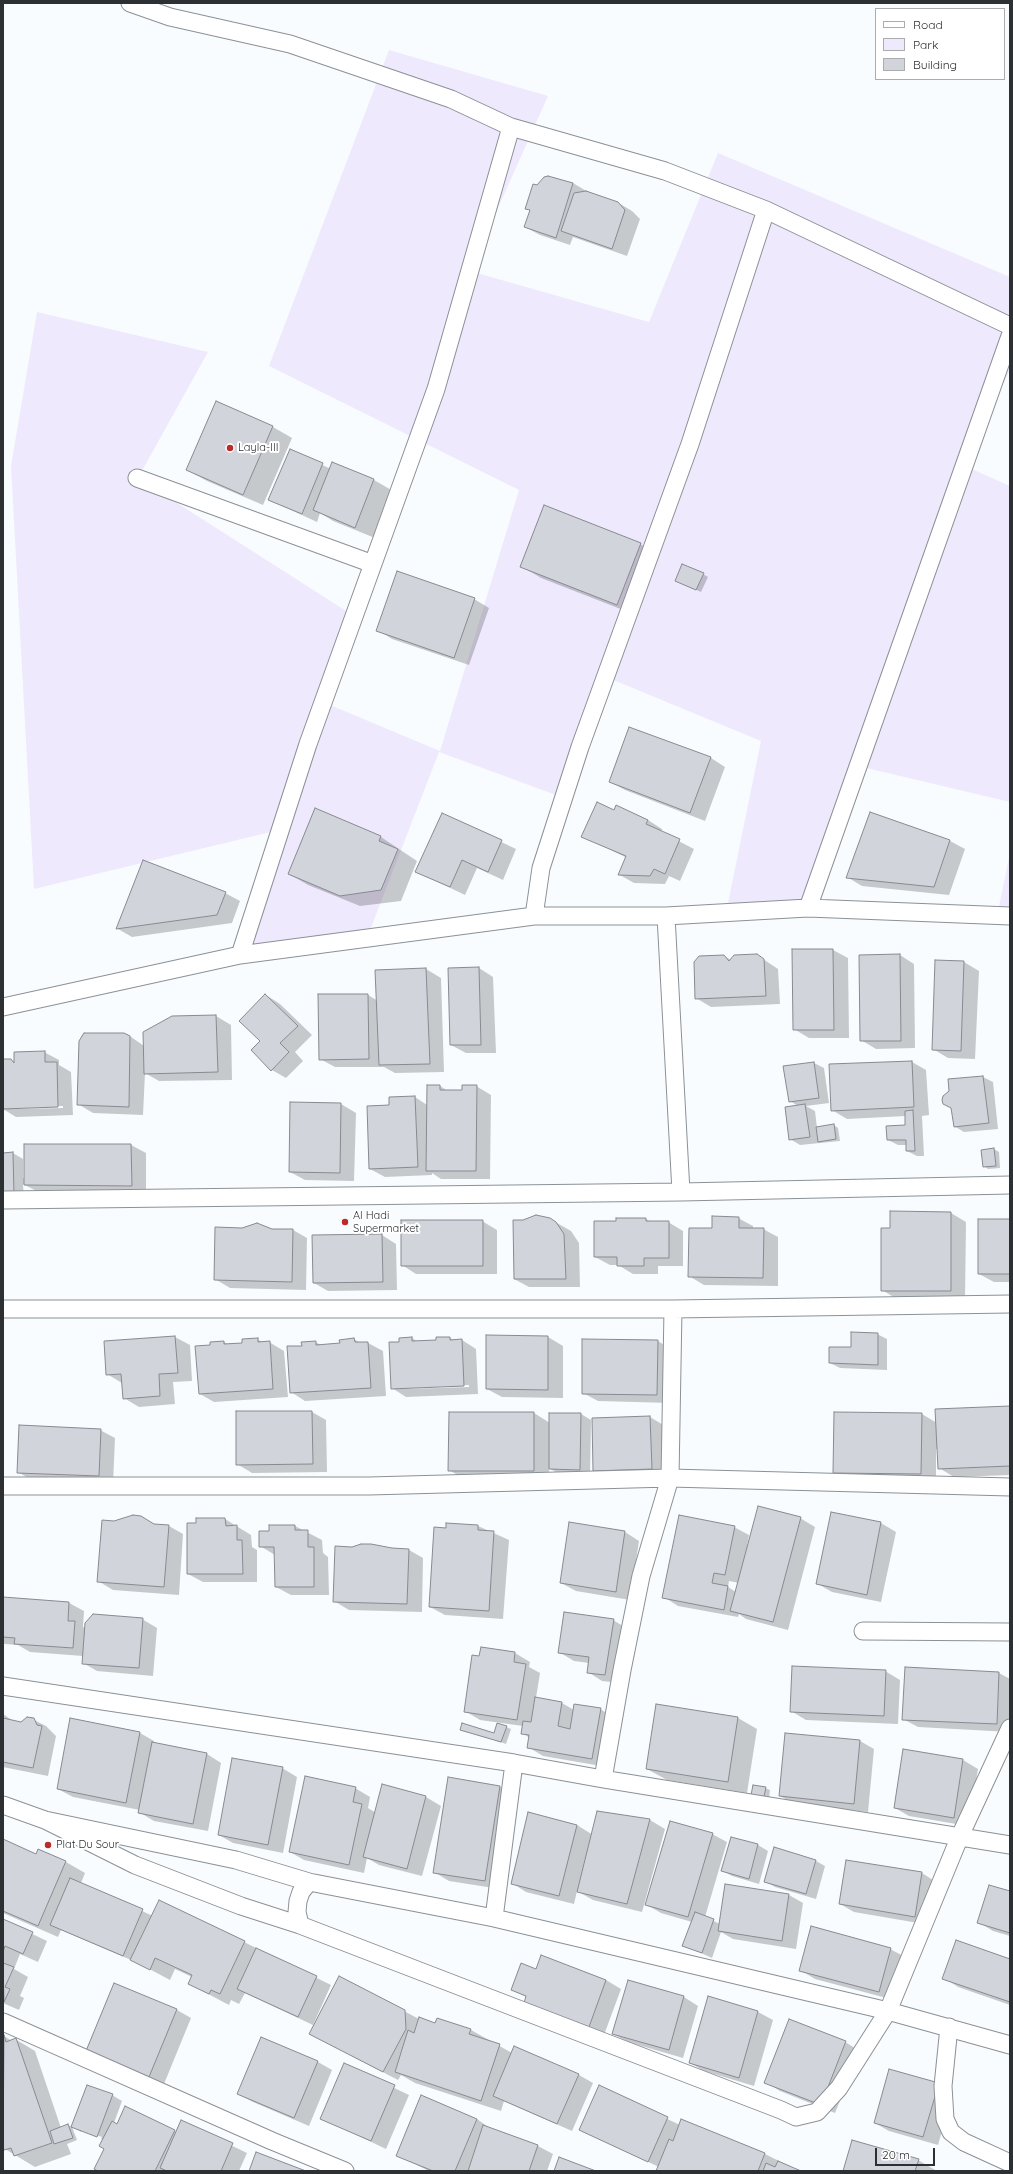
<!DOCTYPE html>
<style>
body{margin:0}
#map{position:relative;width:1013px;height:2174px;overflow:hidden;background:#f8fcff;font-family:Quicksand,sans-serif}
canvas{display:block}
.frame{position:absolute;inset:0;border:4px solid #2d3032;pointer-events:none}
.legend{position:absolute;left:875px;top:8px;width:130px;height:72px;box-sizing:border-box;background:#fff;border:1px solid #abacad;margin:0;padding:5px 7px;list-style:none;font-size:12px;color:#2d3032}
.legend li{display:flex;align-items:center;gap:8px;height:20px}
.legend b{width:20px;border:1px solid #abacad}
.scale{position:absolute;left:875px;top:2148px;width:60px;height:18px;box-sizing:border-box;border:2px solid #2d3032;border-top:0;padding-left:5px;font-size:12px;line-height:14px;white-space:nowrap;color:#2d3032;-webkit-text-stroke:3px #fff;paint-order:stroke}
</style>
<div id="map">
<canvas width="1013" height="2174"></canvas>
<div class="frame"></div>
<ul class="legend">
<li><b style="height:5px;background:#fff"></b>Road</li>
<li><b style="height:11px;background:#efe9fd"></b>Park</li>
<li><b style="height:11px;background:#d1d4db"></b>Building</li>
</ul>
<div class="scale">20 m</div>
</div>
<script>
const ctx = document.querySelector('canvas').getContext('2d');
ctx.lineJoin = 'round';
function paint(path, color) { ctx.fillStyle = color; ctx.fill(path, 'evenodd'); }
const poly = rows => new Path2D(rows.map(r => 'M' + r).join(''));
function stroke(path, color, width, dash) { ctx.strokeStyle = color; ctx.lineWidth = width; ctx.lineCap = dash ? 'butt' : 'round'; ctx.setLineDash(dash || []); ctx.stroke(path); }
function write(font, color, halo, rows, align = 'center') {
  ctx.font = font + ' Quicksand,sans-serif'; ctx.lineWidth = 4; ctx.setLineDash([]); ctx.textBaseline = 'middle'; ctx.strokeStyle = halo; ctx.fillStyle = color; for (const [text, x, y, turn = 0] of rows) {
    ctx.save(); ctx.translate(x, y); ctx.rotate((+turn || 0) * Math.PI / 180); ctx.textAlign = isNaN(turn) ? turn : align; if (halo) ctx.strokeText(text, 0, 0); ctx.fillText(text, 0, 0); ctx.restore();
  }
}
paint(poly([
 [389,50,548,96,470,271,649,322,718,153,1010,277,1010,370,963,465,1010,486,1010,802,858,766,808,908,726,913,761,741,606,677,564,798,439,752,367,938,240,955,279,830,34,889,11,466,37,312,208,352,138,478,354,616,323,702,440,751,519,490,269,366],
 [1010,853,1010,917,997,916]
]), '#efe9fd');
paint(poly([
 [548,177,573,183,588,192,617,202,632,211,640,219,627,256,573,237,570,245,540,235,525,227,538,187],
 [216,402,273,427,292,438,263,505,207,481,187,470],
 [290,450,331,469,333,463,374,480,393,491,375,538,333,521,320,513,317,522,269,500],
 [640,544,659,555,636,615,541,578,521,566],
 [703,574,708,577,701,592,681,583],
 [474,599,489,608,469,665,392,639,378,630],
 [630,728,711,758,725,767,705,821,625,790,610,782],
 [616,807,648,820,662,829,661,832,694,849,680,881,669,876,665,884,634,883,620,875,627,858,583,836,614,811],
 [315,810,381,837,417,861,401,901,360,906,308,885,289,874],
 [870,813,950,841,965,849,949,895,862,886,847,877],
 [442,814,516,849,503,880,477,868,465,895,417,872],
 [143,861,225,893,240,901,232,923,132,937,118,929],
 [793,950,833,950,848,958,849,1038,809,1038,794,1029],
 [757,955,778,969,780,1004,711,1007,696,998,724,956,731,960],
 [900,955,914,964,915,1048,876,1049,861,1040],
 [964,962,979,971,975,1059,948,1058,933,1049],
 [479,968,493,977,496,1053,466,1053,451,1045],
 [426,969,441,978,444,1072,395,1073,384,1067,335,1067,320,1059,368,995,378,1001],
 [266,995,280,1004,312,1035,295,1052,303,1061,286,1078,272,1070,261,1041],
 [216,1016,231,1025,232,1080,159,1081,145,1073,143,1115,93,1113,78,1104,80,1041,82,1035,87,1033,127,1034,144,1046,172,1017],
 [44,1052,59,1060,59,1065,71,1072,73,1115,16,1117,3,1109,3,1061,11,1060,16,1063],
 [63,1106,63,1108,15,1109,15,1107],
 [912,1062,926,1070,929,1115,922,1116,924,1156,917,1156,907,1151,907,1145,898,1145,888,1140,906,1126,906,1116,847,1119,832,1110],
 [814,1063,824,1068,829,1103,806,1106,815,1111,817,1128,834,1125,838,1128,840,1141,800,1145,790,1139,798,1106,790,1101],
 [983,1077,993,1082,998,1129,964,1132,954,1126,949,1080],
 [440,1086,448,1091,463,1091,476,1086,491,1095,490,1179,441,1179,432,1173,432,1175,385,1177,370,1169,415,1097,427,1105],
 [341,1104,356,1113,354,1181,305,1180,290,1172],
 [25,1145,131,1145,146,1153,146,1194,40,1193,23,1184,24,1199,3,1200,3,1154,13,1153,23,1159,23,1178,25,1178],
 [994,1149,999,1152,1000,1168,988,1169,984,1166],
 [891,1212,951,1213,966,1222,965,1299,897,1299,882,1290,891,1229],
 [738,1218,753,1226,753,1229,763,1229,778,1237,778,1286,704,1285,689,1276,713,1229],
 [550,1219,571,1231,579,1243,580,1287,529,1287,514,1279],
 [646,1219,651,1222,668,1222,683,1231,683,1266,658,1266,658,1274,633,1274,618,1265,610,1265,595,1257,617,1222],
 [1010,1220,1010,1282,994,1282,979,1274],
 [482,1221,497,1230,497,1274,416,1274,402,1265],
 [271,1230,293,1230,307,1238,306,1290,230,1288,215,1279],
 [382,1235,396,1244,397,1290,328,1291,314,1283],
 [877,1334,887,1339,887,1370,840,1368,830,1363],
 [487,1336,548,1337,563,1346,563,1398,502,1397,487,1389],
 [175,1337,190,1345,192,1381,173,1382,175,1404,139,1407,124,1398,122,1383,107,1374],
 [412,1338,418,1342,437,1341,450,1338,455,1341,462,1340,476,1349,478,1394,406,1397,392,1388,400,1342],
 [469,1385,469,1387,405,1389,405,1387],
 [257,1339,264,1343,269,1342,284,1351,288,1397,214,1402,200,1394,224,1342,229,1345,243,1344],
 [354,1339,360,1343,368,1343,383,1351,386,1396,305,1401,291,1392,303,1346,315,1342,321,1345,341,1344],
 [658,1341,672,1350,671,1403,598,1401,583,1393],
 [1010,1407,1010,1475,954,1477,939,1468,938,1449,936,1449,936,1482,849,1481,834,1472,922,1414,937,1423],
 [312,1412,326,1420,327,1472,252,1473,237,1464],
 [534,1413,550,1423,581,1414,591,1420,590,1475,559,1474,549,1468,549,1479,464,1479,449,1470],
 [650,1417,665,1426,667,1477,609,1479,594,1470,593,1419],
 [100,1430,115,1438,113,1484,33,1481,18,1472],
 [832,1514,881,1523,896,1532,881,1602,832,1592,818,1584],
 [800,1518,815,1527,788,1630,746,1619,739,1614,738,1617,678,1606,664,1597,734,1527,749,1535,747,1546,748,1546],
 [729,1581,739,1583,736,1592,728,1587],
 [197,1519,225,1519,251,1535,252,1547,257,1550,257,1582,203,1582,188,1574],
 [447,1524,478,1526,509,1540,503,1619,445,1615,430,1607],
 [154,1525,169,1526,183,1534,179,1595,113,1590,98,1581],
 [295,1526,322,1540,323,1553,328,1557,329,1595,291,1595,276,1587,275,1555,260,1546,270,1532],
 [625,1532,639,1541,630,1600,576,1591,561,1583],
 [392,1549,409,1550,423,1558,422,1612,349,1610,334,1601],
 [3,1598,69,1603,84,1611,83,1627,85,1628,142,1619,157,1628,153,1676,97,1671,83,1663,83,1656,30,1652,18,1645,5,1644,3,1643],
 [613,1620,628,1629,620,1683,602,1681,588,1672,589,1663,574,1661,559,1652],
 [482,1648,515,1653,530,1662,529,1667,540,1673,536,1698,562,1703,574,1710,600,1709,615,1718,607,1767,543,1756,528,1747,530,1738,522,1733,523,1726,480,1720,465,1711],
 [885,1671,900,1680,898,1724,806,1720,791,1711],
 [999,1673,1010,1679,1010,1732,918,1727,903,1719],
 [3,1714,13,1721,22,1723,24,1719,30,1718,46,1726,56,1736,48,1776,3,1767],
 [738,1718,757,1729,747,1793,667,1780,647,1769],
 [506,1727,511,1729,506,1744,461,1729,495,1734],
 [140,1733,154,1741,154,1743,207,1754,221,1763,208,1831,154,1821,139,1812,140,1810,73,1797,58,1789],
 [860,1741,874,1749,868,1812,795,1804,780,1796],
 [904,1751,963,1760,978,1769,968,1826,909,1816,895,1808],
 [282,1768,297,1777,283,1853,233,1843,219,1835],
 [449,1778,500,1787,515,1795,500,1889,449,1881,434,1872],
 [383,1786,426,1797,441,1806,422,1876,379,1865,367,1858,364,1873,304,1860,290,1852,355,1788,370,1797,368,1808,376,1813],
 [765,1788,770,1790,769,1799,757,1797],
 [598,1812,650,1820,665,1829,642,1912,593,1900,577,1891,574,1904,526,1892,512,1883,529,1813,577,1825,593,1835],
 [712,1834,727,1842,705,1917,720,1924,789,1895,803,1903,796,1949,733,1939,721,1932,712,1958,683,1945,692,1922,661,1913,647,1905],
 [732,1838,758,1845,768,1851,759,1884,732,1876,723,1871],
 [3,1840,36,1855,66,1862,85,1873,81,1883,153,1916,244,1942,331,1985,313,2025,245,1993,239,2004,231,2000,229,2005,189,1984,192,1977,175,1969,170,1980,138,1963,61,1930,58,1937,3,1913],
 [816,1861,825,1866,816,1899,775,1887,765,1881],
 [922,1873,936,1882,930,1925,854,1912,840,1904],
 [1010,1892,1010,1936,993,1931,978,1922],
 [3,1920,47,1941,38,1962,20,1954,14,1969,28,1977,20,1996,24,1998,19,2010,3,2003],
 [890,1949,905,1957,894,2000,815,1979,800,1970],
 [542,1957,606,1980,621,1989,604,2035,512,1990,537,1970],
 [1010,1960,1010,2005,958,1987,944,1978],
 [684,1997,698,2006,683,2058,628,2042,613,2034],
 [708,1998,758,2012,773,2020,754,2086,704,2071,690,2063],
 [177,2010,191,2018,164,2084,102,2059],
 [404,2011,419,2019,436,2024,438,2019,471,2030,512,2053,515,2047,579,2075,593,2083,572,2131,504,2101,501,2111,415,2083,401,2075,398,2080,325,2042],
 [4,2036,12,2041,15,2039,35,2051,61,2128,68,2125,72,2127,77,2140,67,2144,71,2154,35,2167,5,2149,3,2144],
 [845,2042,860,2051,835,2113,780,2091,766,2082],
 [318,2062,332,2070,309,2126,253,2102,238,2094],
 [344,2064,409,2095,386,2149,321,2118],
 [938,2084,953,2093,938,2145,889,2131,875,2123],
 [600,2087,680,2125,682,2121,765,2154,799,2171,657,2171,659,2167,580,2130],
 [112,2095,122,2101,114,2123,117,2125,126,2107,176,2132,181,2121,247,2153,239,2171,100,2171,105,2149,104,2140,82,2132,101,2139,102,2137,81,2130,81,2132,72,2126],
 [477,2119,491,2129,538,2146,553,2154,547,2171,429,2171,397,2155],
 [918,2160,937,2171,844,2171]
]), '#0003');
const building = poly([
 [548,176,573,183,556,238,524,227,530,210,525,209,533,184,537,185,544,177,548,176],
 [586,191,618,202,625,210,612,249,561,231,574,193,586,191],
 [216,401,273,426,243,495,186,470,216,401],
 [290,449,323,463,302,514,268,500,290,449],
 [332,462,374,479,355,528,313,510,332,462],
 [544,505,641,543,617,605,520,567,544,505],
 [682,564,704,573,696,590,675,581,682,564],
 [397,571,475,598,454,658,376,631,397,571],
 [629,727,711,757,690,813,609,782,629,727],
 [597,802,614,810,616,805,648,820,646,824,680,839,665,874,654,869,650,876,618,875,626,856,581,837,597,802],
 [315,808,381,836,379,841,398,849,381,890,340,896,288,874,315,808],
 [870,812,950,840,934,887,846,878,870,812],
 [442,813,502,840,488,872,462,860,450,887,415,872,442,813],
 [143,860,226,892,217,915,116,929,143,860],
 [792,949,833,949,834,1030,793,1030,792,949],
 [757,954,764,959,766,996,695,999,694,962,699,956,724,955,729,961,734,955,757,954],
 [900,954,901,1041,860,1041,859,955,900,954],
 [935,960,964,961,961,1051,932,1050,935,960],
 [479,967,481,1045,450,1045,448,968,479,967],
 [426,968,430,1064,379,1065,375,970,426,968],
 [265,994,298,1026,280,1043,289,1052,271,1071,251,1050,260,1041,239,1021,265,994],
 [318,994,368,994,369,1059,319,1060,318,994],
 [216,1015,218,1072,144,1074,143,1032,172,1016,216,1015],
 [84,1033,124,1033,130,1036,129,1107,77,1105,79,1041,84,1033],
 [45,1051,45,1062,57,1062,58,1107,3,1109,3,1059,11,1059,14,1063,14,1052,45,1051],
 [912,1061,914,1107,831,1111,829,1064,912,1061],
 [814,1062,819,1098,789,1102,783,1066,814,1062],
 [983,1076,989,1123,954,1127,951,1108,943,1104,942,1100,943,1096,949,1091,948,1079,983,1076],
 [427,1085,440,1085,440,1090,462,1090,462,1085,477,1085,476,1171,426,1171,427,1085],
 [415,1096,418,1167,369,1169,367,1106,389,1105,389,1097,415,1096],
 [290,1102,341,1103,340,1173,289,1172,290,1102],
 [805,1104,810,1137,789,1140,785,1107,805,1104],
 [913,1110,915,1151,906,1151,906,1140,887,1140,886,1126,905,1125,905,1111,913,1110],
 [834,1124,836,1139,818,1142,816,1127,834,1124],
 [24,1144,131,1144,132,1186,24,1185,24,1144],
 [994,1148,996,1166,983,1167,981,1150,994,1148],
 [13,1152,14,1194,3,1194,3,1153,13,1152],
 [890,1211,951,1212,951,1291,881,1291,881,1228,890,1228,890,1211],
 [536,1215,550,1218,556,1222,564,1234,566,1279,514,1279,513,1220,523,1220,536,1215],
 [712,1216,739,1217,739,1228,764,1228,763,1278,688,1277,689,1228,712,1228,712,1216],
 [616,1218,646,1218,646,1221,669,1221,669,1258,644,1258,644,1266,617,1266,617,1257,594,1257,594,1221,616,1221,616,1218],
 [978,1219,1010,1219,1010,1274,978,1274,978,1219],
 [401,1220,483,1220,483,1266,401,1266,401,1220],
 [257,1223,272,1229,293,1229,292,1282,214,1280,215,1227,242,1228,257,1223],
 [382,1234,383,1282,313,1283,312,1235,382,1234],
 [851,1332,878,1333,878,1365,829,1363,829,1347,851,1347,851,1332],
 [486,1335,548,1336,548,1390,486,1389,486,1335],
 [175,1336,178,1373,159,1374,160,1396,123,1399,121,1374,106,1375,104,1341,175,1336],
 [412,1337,412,1341,436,1340,436,1337,450,1337,450,1340,462,1339,464,1386,391,1389,389,1342,399,1342,399,1338,412,1337],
 [258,1338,258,1342,270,1341,273,1389,199,1394,195,1346,210,1345,210,1342,224,1341,224,1344,242,1343,242,1339,258,1338],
 [354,1338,355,1342,368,1342,371,1388,290,1393,287,1346,302,1346,301,1342,316,1341,316,1345,340,1343,339,1340,354,1338],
 [582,1339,658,1340,657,1395,582,1394,582,1339],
 [1010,1406,1010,1466,938,1469,935,1409,1010,1406],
 [236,1411,312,1411,313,1464,236,1465,236,1411],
 [449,1412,534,1412,534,1471,448,1471,449,1412],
 [834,1412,922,1413,921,1474,833,1473,834,1412],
 [549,1413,581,1413,580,1470,549,1469,549,1413],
 [650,1416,652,1469,593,1471,592,1418,650,1416],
 [19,1425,101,1429,99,1476,17,1473,19,1425],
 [758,1506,801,1517,773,1622,730,1611,758,1506],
 [831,1512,881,1522,867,1595,816,1584,831,1512],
 [133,1515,141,1516,154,1524,169,1525,164,1587,97,1582,102,1520,114,1521,133,1515],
 [679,1515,735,1526,725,1575,714,1573,712,1583,728,1586,724,1610,662,1598,679,1515],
 [196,1518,225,1518,226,1526,237,1525,237,1540,242,1540,243,1574,187,1574,187,1523,196,1523,196,1518],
 [569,1522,625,1531,616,1592,560,1583,569,1522],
 [446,1523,478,1525,478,1530,494,1531,489,1611,429,1607,434,1527,446,1528,446,1523],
 [269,1525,295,1525,295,1530,308,1530,308,1547,314,1547,314,1587,275,1587,274,1547,259,1547,259,1531,269,1531,269,1525],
 [361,1544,371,1544,392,1548,409,1549,407,1604,333,1602,335,1546,352,1547,361,1544],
 [3,1597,69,1602,68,1621,75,1621,73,1648,14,1644,15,1638,3,1637,3,1597],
 [564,1612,614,1619,605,1675,587,1673,589,1657,558,1653,564,1612],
 [93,1614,143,1618,139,1668,82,1664,85,1623,93,1614],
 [481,1647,515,1652,514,1662,526,1664,517,1720,464,1712,472,1655,479,1656,481,1647],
 [792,1666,886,1670,884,1716,790,1712,792,1666],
 [905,1667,999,1672,997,1724,902,1720,905,1667],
 [535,1697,562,1702,558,1726,570,1729,574,1704,601,1708,592,1759,527,1748,529,1735,521,1734,523,1721,531,1722,535,1697],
 [656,1704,738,1717,728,1782,646,1769,656,1704],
 [27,1717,34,1718,37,1725,42,1726,33,1768,3,1762,3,1718,21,1722,27,1717],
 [70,1718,140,1732,126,1803,57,1789,70,1718],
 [462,1723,494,1733,497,1723,507,1726,501,1742,460,1730,462,1723],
 [785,1733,860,1740,854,1804,779,1796,785,1733],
 [152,1742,207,1753,193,1824,138,1813,152,1742],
 [903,1749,963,1759,954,1818,894,1808,903,1749],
 [232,1758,283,1767,268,1845,218,1835,232,1758],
 [305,1776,356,1787,353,1802,362,1804,349,1865,289,1852,305,1776],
 [448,1777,500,1786,485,1881,433,1873,448,1777],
 [382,1784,426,1796,407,1869,363,1857,382,1784],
 [753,1785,766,1787,764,1797,751,1795,753,1785],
 [597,1811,650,1819,627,1904,577,1892,597,1811],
 [528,1812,577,1825,559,1896,511,1884,528,1812],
 [670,1821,713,1833,688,1917,645,1905,670,1821],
 [731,1837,758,1844,749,1879,721,1871,731,1837],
 [3,1839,36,1854,38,1849,66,1861,38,1926,3,1911,3,1839],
 [774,1847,816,1860,806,1894,764,1882,774,1847],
 [846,1860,922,1872,915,1917,839,1904,846,1860],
 [70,1878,143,1909,123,1956,50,1925,70,1878],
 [725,1884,789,1894,782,1941,718,1931,725,1884],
 [989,1885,1010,1891,1010,1933,977,1923,989,1885],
 [159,1900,245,1941,220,1994,211,1990,209,1994,188,1984,192,1975,155,1958,150,1970,130,1960,159,1900],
 [695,1912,714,1919,702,1953,682,1946,695,1912],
 [3,1919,33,1932,23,1954,5,1946,3,1952,3,1919],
 [811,1926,891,1948,879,1992,799,1971,811,1926],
 [956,1940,1010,1959,1010,2002,942,1979,956,1940],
 [256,1948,317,1976,298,2017,237,1989,256,1948],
 [541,1955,606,1980,589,2027,524,2003,526,1996,511,1990,521,1963,536,1969,541,1955],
 [3,1963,14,1967,5,1987,10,1989,4,2002,3,1963],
 [339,1976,405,2010,406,2029,383,2072,309,2034,339,1976],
 [628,1980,684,1996,669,2050,612,2034,628,1980],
 [114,1983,177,2009,149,2077,86,2051,114,1983],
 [708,1996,758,2011,739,2078,689,2063,708,1996],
 [419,2017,435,2023,437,2018,471,2029,469,2034,500,2044,481,2101,395,2072,408,2030,414,2033,419,2017],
 [789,2019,846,2041,821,2105,764,2083,789,2019],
 [4,2035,6,2042,16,2038,52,2143,14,2156,11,2148,4,2150,3,2147,4,2035],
 [261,2037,318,2061,294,2118,237,2094,261,2037],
 [514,2046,579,2074,557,2124,493,2096,514,2046],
 [344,2063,395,2085,371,2141,320,2119,344,2063],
 [889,2069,939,2083,923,2137,874,2123,889,2069],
 [87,2085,113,2094,97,2137,71,2127,87,2085],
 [599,2085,668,2117,648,2162,579,2130,599,2085],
 [421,2095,477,2119,455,2171,433,2171,396,2156,421,2095],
 [125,2106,175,2130,155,2171,98,2171,94,2169,104,2149,99,2146,112,2121,117,2124,125,2106],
 [681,2119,765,2153,758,2171,656,2171,669,2139,673,2141,681,2119],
 [181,2120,233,2143,221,2171,167,2171,160,2168,181,2120],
 [68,2124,73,2138,54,2144,50,2131,68,2124],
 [483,2125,538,2145,529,2171,468,2171,483,2125],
 [852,2140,919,2159,915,2171,843,2171,852,2140],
 [256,2152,306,2171,249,2171,256,2152],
 [559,2157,596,2171,554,2171,559,2157],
 [778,2161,801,2171,763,2171,766,2163,775,2167,778,2161]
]);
paint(building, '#d1d4db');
stroke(building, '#888a91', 1);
const street = poly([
 [130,3,170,17,290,44,451,99,511,127,665,171,766,210,1010,326],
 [137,478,373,564],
 [808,908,1010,336],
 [534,916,541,868,580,747,690,444,766,210],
 [666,916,681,1192],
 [240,955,308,744,436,389,511,127],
 [3,1007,240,955,534,916,666,916,808,908,1010,916],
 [3,1200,681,1192,1010,1185],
 [3,1309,673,1309,1010,1304],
 [3,1486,369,1486,670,1478,1010,1487],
 [863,1631,1010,1632],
 [3,1686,514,1763,603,1779,1010,1845],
 [603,1779,622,1670,641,1576,670,1478,673,1309],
 [3,1805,45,1820,236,1860,309,1882,494,1918,888,2011,1010,2045],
 [45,1820,135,1865,241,1906,300,1925,781,2110,796,2117,817,2112,839,2088,888,2011,960,1836,1010,1728],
 [494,1918,514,1763],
 [300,1925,297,1912,298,1901,301,1892,309,1882],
 [3,2022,272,2141,345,2171],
 [949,2027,943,2086,945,2119,951,2132,964,2142,1010,2163]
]);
stroke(street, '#8b9196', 19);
stroke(street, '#fff', 17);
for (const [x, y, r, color] of [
 [230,448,4,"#ba2b29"],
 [345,1222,4,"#ba2b29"],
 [48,1845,4,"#ba2b29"]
]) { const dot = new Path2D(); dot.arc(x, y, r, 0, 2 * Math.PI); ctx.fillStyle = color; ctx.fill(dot); stroke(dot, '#fff', 1.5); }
write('11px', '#2d3032', '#fff', [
 ["Layla-III",238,448],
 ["Al Hadi",353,1216],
 ["Supermarket",353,1229],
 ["Plat Du Sour",56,1845]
], 'left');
</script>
